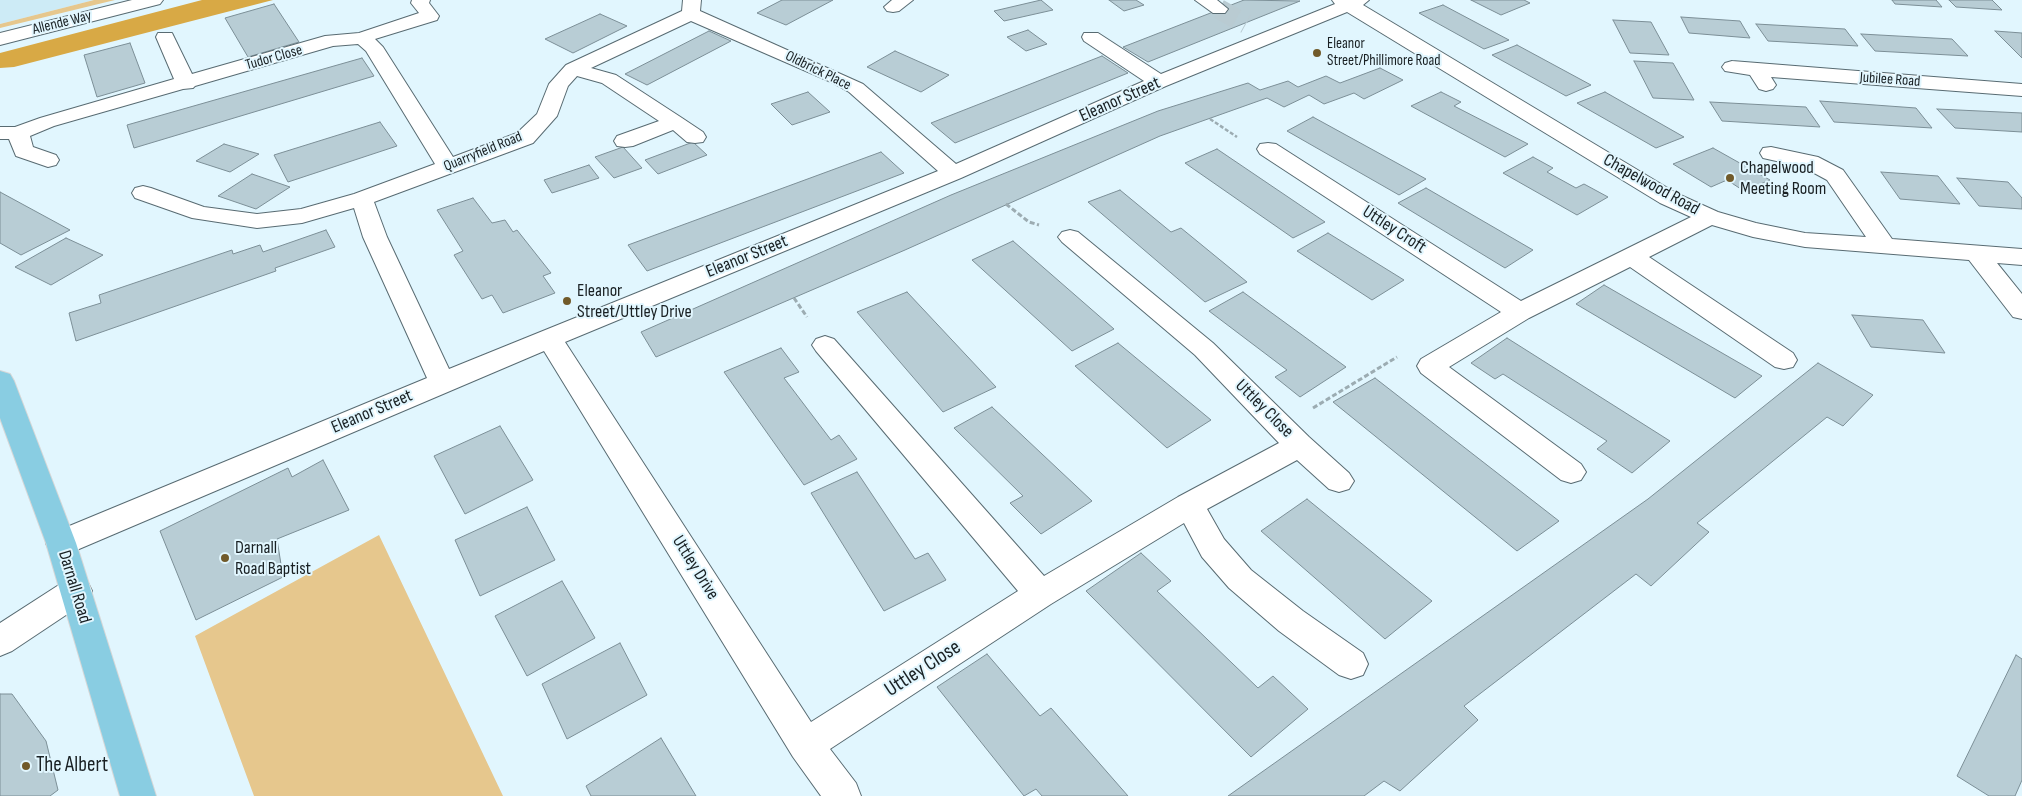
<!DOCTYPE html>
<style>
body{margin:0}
canvas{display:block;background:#e1f6fe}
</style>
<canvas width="2022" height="796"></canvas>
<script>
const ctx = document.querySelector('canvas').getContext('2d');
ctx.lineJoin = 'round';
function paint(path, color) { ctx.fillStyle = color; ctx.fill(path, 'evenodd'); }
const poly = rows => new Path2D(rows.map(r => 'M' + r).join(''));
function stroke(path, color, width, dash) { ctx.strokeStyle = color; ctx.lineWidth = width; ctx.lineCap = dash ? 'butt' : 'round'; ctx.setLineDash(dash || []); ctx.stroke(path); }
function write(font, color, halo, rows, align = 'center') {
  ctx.font = font + ' "Sofia Sans Condensed",sans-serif'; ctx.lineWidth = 4; ctx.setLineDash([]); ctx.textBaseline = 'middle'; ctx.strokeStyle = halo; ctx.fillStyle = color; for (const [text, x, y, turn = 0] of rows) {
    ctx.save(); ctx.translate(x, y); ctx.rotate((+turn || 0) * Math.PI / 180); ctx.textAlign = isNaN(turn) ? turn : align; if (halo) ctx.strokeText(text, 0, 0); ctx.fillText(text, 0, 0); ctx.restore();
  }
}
paint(poly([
 [0,0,94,0,0,24]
]), '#cdebf6');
paint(poly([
 [94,0,115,0,0,28,0,24],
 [379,535,503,796,254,796,195,636]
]), '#e6c78d');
paint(poly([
 [202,0,273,0,14,67,0,68,0,53]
]), '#d8a945');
const building = poly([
 [782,0,833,0,786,25,757,13,782,0],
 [1041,0,1053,10,1004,21,994,11,1041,0],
 [1109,0,1136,0,1144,5,1124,11,1109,0],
 [1244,0,1300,1,1148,62,1123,47,1244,0],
 [1471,0,1524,0,1530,3,1501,15,1471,0],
 [1892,0,1936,0,1942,7,1895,4,1892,0],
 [1949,0,1992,0,2002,10,1956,7,1949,0],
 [274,4,299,42,248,57,225,18,274,4],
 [1443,5,1509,40,1484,49,1419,13,1443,5],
 [600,14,627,26,573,53,545,39,600,14],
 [1681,17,1740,21,1750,38,1689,33,1681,17],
 [1613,20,1651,22,1669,55,1630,53,1613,20],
 [1756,24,1845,29,1858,46,1768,41,1756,24],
 [1028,30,1047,44,1026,51,1007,37,1028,30],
 [709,31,731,41,647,85,625,74,709,31],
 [1995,31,2022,33,2022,58,1995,31],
 [1861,34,1952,39,1968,56,1875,51,1861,34],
 [130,43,145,83,97,97,84,55,130,43],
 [1517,45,1591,85,1566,96,1492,55,1517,45],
 [895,51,949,75,921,92,867,67,895,51],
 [1102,56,1128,73,955,143,931,123,1102,56],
 [362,58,374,76,134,148,127,125,362,58],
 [1634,61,1673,63,1694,100,1653,98,1634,61],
 [1380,68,1403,80,1364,99,1354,93,1324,104,1309,95,1284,107,1267,98,1160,136,905,250,656,357,641,332,951,195,1158,111,1248,83,1260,90,1288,81,1298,87,1326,76,1340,83,1380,68],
 [808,92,830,112,792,125,771,104,808,92],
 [1441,92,1461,102,1454,106,1528,144,1505,157,1411,106,1441,92],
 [1605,92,1684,137,1656,148,1577,103,1605,92],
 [1820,101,1916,108,1932,128,1834,122,1820,101],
 [1710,102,1806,107,1820,127,1722,121,1710,102],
 [1937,109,2022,113,2022,132,1955,128,1937,109],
 [1313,117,1426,179,1399,195,1287,131,1313,117],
 [380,122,397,146,288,182,274,155,380,122],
 [693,142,707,155,658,174,645,160,693,142],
 [224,144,259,154,230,172,196,161,224,144],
 [623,147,642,168,614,178,595,157,623,147],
 [1713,148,1770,180,1744,191,1727,180,1711,187,1673,164,1713,148],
 [1217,149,1325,222,1293,238,1185,163,1217,149],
 [881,152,904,173,647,271,628,245,881,152],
 [1533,157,1553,168,1547,172,1576,188,1584,184,1608,197,1577,215,1503,173,1533,157],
 [589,165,599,178,552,193,544,180,589,165],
 [1881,172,1938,176,1960,204,1900,199,1881,172],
 [252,174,290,187,256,209,218,196,252,174],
 [1957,178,2008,182,2022,198,2022,209,1979,206,1957,178],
 [1426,188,1533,250,1505,268,1398,203,1426,188],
 [1120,190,1171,232,1181,228,1247,282,1205,302,1088,202,1120,190],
 [0,192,70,230,21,255,0,243,0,192],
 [473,198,492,223,505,220,513,232,517,230,551,273,543,276,555,293,503,313,492,295,482,299,454,255,463,251,437,210,473,198],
 [326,230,335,247,275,268,276,271,76,341,69,313,101,303,99,295,232,250,233,254,260,245,263,252,326,230],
 [1328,233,1404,280,1372,300,1297,251,1328,233],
 [66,238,103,255,51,285,15,267,66,238],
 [1013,241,1114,329,1072,351,972,260,1013,241],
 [1604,285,1762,376,1735,398,1576,304,1604,285],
 [907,292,996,387,943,412,857,312,907,292],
 [1243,292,1346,367,1300,397,1275,377,1287,370,1209,311,1243,292],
 [1852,315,1923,320,1945,353,1871,347,1852,315],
 [1507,338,1670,441,1632,473,1597,449,1607,441,1503,374,1495,379,1471,363,1507,338],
 [1118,343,1211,420,1167,448,1075,366,1118,343],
 [781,348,799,372,784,378,831,440,839,435,857,459,804,485,724,372,781,348],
 [1818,363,1873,395,1843,426,1827,417,1697,523,1709,532,1651,586,1636,574,1464,706,1478,720,1400,791,1384,781,1364,796,1228,796,1648,499,1818,363],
 [1375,378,1559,521,1517,551,1333,402,1375,378],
 [992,407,1092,501,1041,534,1010,503,1023,496,954,428,992,407],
 [500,426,533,480,465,514,434,456,500,426],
 [323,460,349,510,277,539,283,577,196,620,160,531,288,468,292,477,323,460],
 [857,472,915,559,928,553,946,580,884,611,811,493,857,472],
 [1307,499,1432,601,1385,639,1261,531,1307,499],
 [527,507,555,560,480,596,455,540,527,507],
 [1141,553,1171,581,1157,591,1258,688,1273,676,1308,709,1251,757,1086,591,1141,553],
 [562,581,595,638,527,676,495,616,562,581],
 [620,643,647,695,567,739,542,684,620,643],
 [987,654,1040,716,1051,708,1128,796,1042,796,1036,789,1024,796,937,687,987,654],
 [2016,655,2022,659,2022,780,2015,796,1989,796,1957,776,2016,655],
 [0,694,12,694,46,741,58,790,50,796,0,796,0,694],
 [661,738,696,796,591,796,586,786,661,738]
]);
paint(building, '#b8cdd5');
stroke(building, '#7c8f97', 1);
stroke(poly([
 [1219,9,1246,24]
]), '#b9cbd2', 20, [20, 10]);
const minor = poly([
 [132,0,163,0,160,4,0,45,0,33,132,0],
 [412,0,430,0,429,3,439,16,437,20,375,39,383,47,453,157,517,133,537,114,549,84,566,65,682,11,683,0,701,0,700,11,863,84,956,164,1144,81,1084,41,1082,37,1084,33,1098,33,1161,74,1335,4,1332,0,1369,0,1363,5,1676,193,1718,212,1756,223,1805,233,1866,237,1827,180,1803,167,1763,158,1760,153,1763,148,1771,147,1818,157,1843,170,1892,239,2022,249,2022,265,1997,263,2022,294,2022,319,2013,317,1969,260,1805,247,1753,237,1712,225,1649,257,1793,353,1797,360,1793,367,1784,369,1775,367,1630,267,1529,318,1449,367,1581,464,1586,472,1581,480,1571,483,1561,480,1421,373,1417,366,1421,359,1501,312,1260,154,1257,149,1260,144,1268,143,1276,144,1521,301,1691,217,1660,203,1347,12,1166,86,961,178,565,342,811,722,1018,591,816,351,812,345,816,339,825,336,834,339,1044,576,1178,497,1279,443,1195,355,1062,242,1058,237,1062,232,1070,230,1078,232,1213,343,1309,437,1349,473,1354,481,1349,489,1339,492,1329,489,1297,460,1207,509,1224,539,1251,570,1303,611,1363,653,1368,664,1363,675,1351,679,1339,675,1279,631,1229,588,1202,557,1184,523,1051,604,830,749,856,783,861,796,821,796,793,757,544,351,72,552,61,556,50,552,46,543,50,534,427,378,363,237,354,208,302,223,257,228,192,218,135,198,132,193,135,188,143,186,151,188,204,207,257,214,301,209,354,194,435,164,366,51,358,44,333,46,195,86,193,88,183,89,54,126,30,136,33,147,56,155,59,160,56,165,48,167,16,156,9,139,0,139,0,127,15,127,40,118,174,79,156,37,158,33,172,33,192,74,325,36,359,33,419,13,411,3,412,0],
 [691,21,831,82,849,92,938,171,449,369,387,237,374,202,533,143,557,116,568,86,577,76,602,83,659,121,617,136,614,141,617,146,625,147,633,146,673,130,687,142,695,143,703,142,706,137,703,132,682,118,616,75,591,68,691,21],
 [892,0,913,0,899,11,893,12,887,11,884,7,892,0],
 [1195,0,1217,0,1228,9,1225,13,1213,13,1195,0],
 [1732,61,2022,84,2022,96,1771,77,1776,85,1773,89,1766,91,1759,89,1750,75,1725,71,1722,67,1725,63,1732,61],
 [76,578,87,581,92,591,87,601,12,651,0,656,0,623,65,581,76,578]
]);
const major = poly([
 [0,371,10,374,14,381,76,543,156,796,120,796,46,543,0,418,0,371]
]);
stroke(minor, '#586b72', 2);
stroke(major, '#d6d7d7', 2);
stroke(poly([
 [1210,119,1237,137],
 [1006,204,1008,205]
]), '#9cacb2', 2.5, [4, 2]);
stroke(poly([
 [1006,204,1029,222,1039,225],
 [794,298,807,317],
 [1313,408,1397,357]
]), '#9cacb2', 3, [5, 2.5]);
paint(minor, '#fff');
paint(major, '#89cde2');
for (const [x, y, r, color] of [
 [1317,53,5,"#715a2a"],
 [1730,178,5,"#715a2a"],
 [567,301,5,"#715a2a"],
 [225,558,5,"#715a2a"],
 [26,766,5,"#715a2a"]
]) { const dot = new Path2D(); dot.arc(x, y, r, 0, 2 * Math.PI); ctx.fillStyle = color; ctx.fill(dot); stroke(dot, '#e1f6fe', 2); }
write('15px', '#192023', '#e1f6fe', [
 ["Allende Way",62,23,-14],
 ["Tudor Close",274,58,-16],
 ["Oldbrick Place",818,71,26],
 ["Jubilee Road",1890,80,4],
 ["Quarryfield Road",483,152,-22]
]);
write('15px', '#192023', '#e1f6fe', [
 ["Eleanor",1327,44],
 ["Street/Phillimore Road",1327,61]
], 'left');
write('18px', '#192023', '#e1f6fe', [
 ["Eleanor Street",1120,100,-24],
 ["Chapelwood Road",1651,185,29],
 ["Uttley Croft",1394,230,33],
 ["Eleanor Street",747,257,-22],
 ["Uttley Close",1264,409,45],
 ["Eleanor Street",372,412,-23],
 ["Uttley Drive",695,568,58],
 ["Darnall Road",74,587,73]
]);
write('18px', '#192023', '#e1f6fe', [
 ["Chapelwood",1740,168],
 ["Meeting Room",1740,189],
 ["Eleanor",577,291],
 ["Street/Uttley Drive",577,312],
 ["Darnall",235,548],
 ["Road Baptist",235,569]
], 'left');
write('21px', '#192023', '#e1f6fe', [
 ["Uttley Close",923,669,-33]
]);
write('21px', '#192023', '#e1f6fe', [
 ["The Albert",36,766]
], 'left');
</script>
